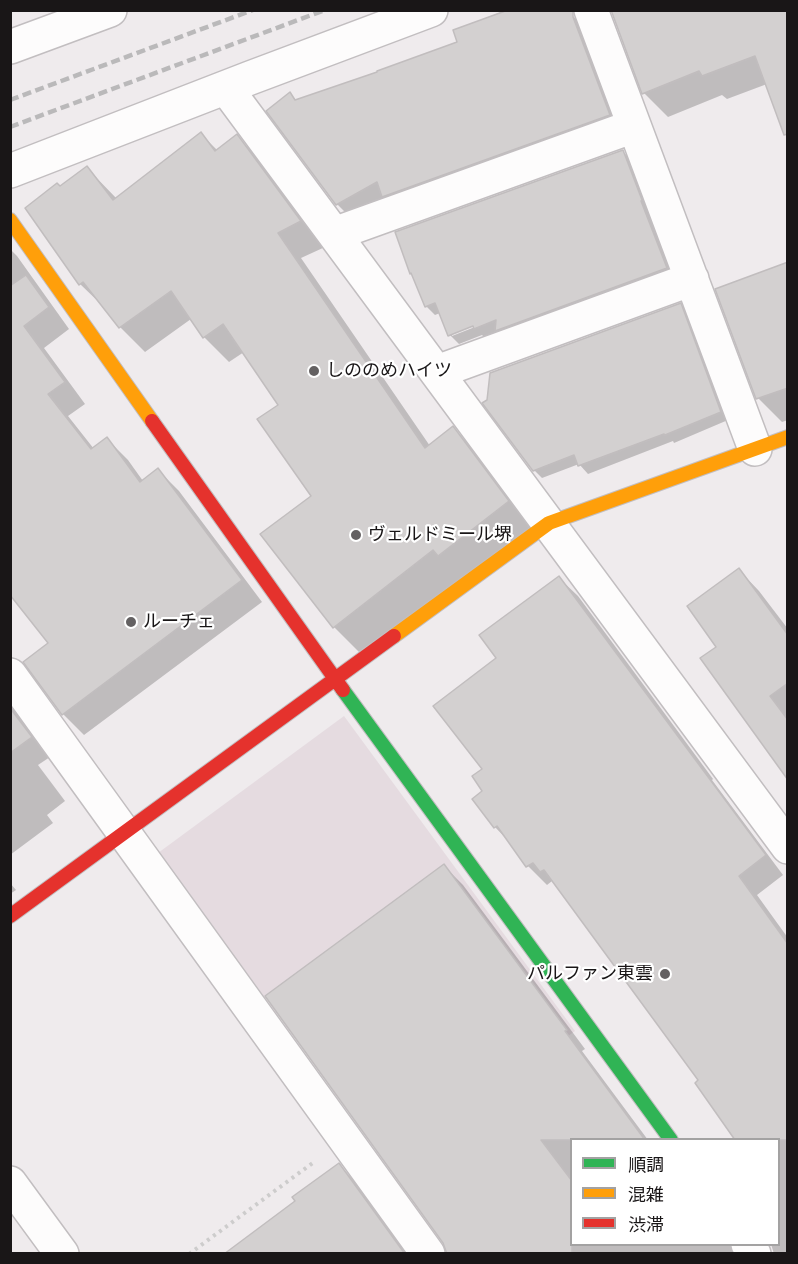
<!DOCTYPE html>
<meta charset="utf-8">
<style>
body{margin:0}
#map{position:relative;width:798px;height:1264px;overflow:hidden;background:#efebed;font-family:"IBM Plex Sans","Noto Sans JP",sans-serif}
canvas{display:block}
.frame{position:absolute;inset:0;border:12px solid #191617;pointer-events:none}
.legend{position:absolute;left:570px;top:1138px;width:210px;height:108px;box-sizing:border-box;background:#fff;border:2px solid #a3a2a2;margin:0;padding:8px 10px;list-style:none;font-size:18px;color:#191617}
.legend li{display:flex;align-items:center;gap:12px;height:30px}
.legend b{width:30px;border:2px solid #a3a2a2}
</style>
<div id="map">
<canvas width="798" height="1264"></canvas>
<div class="frame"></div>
<ul class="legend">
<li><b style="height:8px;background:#30b455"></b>順調</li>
<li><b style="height:8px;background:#ff9f0a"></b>混雑</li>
<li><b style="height:8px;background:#e5322d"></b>渋滞</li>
</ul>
</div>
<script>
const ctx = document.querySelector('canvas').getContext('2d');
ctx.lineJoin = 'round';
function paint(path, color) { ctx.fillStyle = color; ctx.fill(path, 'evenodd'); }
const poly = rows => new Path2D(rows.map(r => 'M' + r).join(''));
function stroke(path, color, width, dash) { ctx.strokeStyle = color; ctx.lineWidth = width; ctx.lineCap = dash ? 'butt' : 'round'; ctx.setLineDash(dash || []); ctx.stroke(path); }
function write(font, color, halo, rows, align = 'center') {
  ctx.font = font + ' "IBM Plex Sans","Noto Sans JP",sans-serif'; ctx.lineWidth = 4.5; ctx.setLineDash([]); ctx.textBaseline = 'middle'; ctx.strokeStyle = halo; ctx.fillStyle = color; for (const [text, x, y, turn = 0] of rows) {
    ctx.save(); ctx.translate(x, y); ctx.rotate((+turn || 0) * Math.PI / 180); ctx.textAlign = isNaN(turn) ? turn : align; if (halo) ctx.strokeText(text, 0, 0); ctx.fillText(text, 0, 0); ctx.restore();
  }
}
paint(poly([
 [344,716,575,1031,390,1167,158,853]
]), '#e5dbe0');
paint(poly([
 [506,10,526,10,573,16,586,29,622,128,396,209,385,197,350,217,337,204,290,94,297,101,459,42,491,16],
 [612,10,788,10,788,141,767,84,727,99,722,95,668,117,644,93],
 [201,134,218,151,236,136,262,161,325,247,301,258,430,446,453,428,478,453,533,527,359,652,334,627,313,496,280,405,244,352,229,362,204,337,191,319,145,352,120,327,106,309,80,284,60,188,87,168,117,199],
 [623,152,632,160,675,277,505,339,498,332,484,337,482,335,459,344,450,335,440,313,435,315,426,306],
 [479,322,480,325,452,336,452,333],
 [10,249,17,256,69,329,44,348,85,404,68,416,94,449,107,439,128,460,143,481,158,470,179,491,262,602,84,735,63,714,50,643,10,591],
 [788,264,788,420,782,422,758,398],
 [680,305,688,313,728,420,674,443,673,441,588,474,579,464,542,478,534,470],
 [739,570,759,591,788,629,788,777,718,647],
 [559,578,578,596,713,779,712,780,783,875,757,895,788,938,788,1254,774,1254,771,1244,778,1244,778,1140,700,1081,560,889,552,881,547,885,528,866,512,845,495,827,484,791,484,769,498,658],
 [10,702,50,757,38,765,65,801,47,815,53,823,10,855],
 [444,866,463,885,585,1049,582,1051,648,1140,572,1140,572,1244,764,1244,751,1254,448,1254],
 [10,883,16,890,10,894],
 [339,1165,358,1184,408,1254,227,1254,297,1201]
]), '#0003');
const building = poly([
 [508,10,573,10,573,17,610,115,382,197,377,182,336,205,266,111,290,92,295,100,377,72,377,71,457,42,453,30,508,10],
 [611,10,788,10,788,134,784,135,755,56,702,76,699,71,642,94,611,10],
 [201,132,215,151,237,134,301,221,278,233,425,448,453,426,509,501,438,556,433,550,333,628,260,534,311,496,257,419,278,405,223,324,203,338,171,291,119,328,83,282,79,285,25,208,57,183,60,186,87,166,113,200,201,132],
 [623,150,642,200,641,201,667,268,495,331,496,320,474,329,473,326,448,336,435,303,425,307,411,273,410,274,395,232,623,150],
 [788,262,788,388,756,399,715,289,788,262],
 [26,275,49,307,24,326,65,382,48,394,91,449,107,437,140,482,158,468,242,580,62,715,23,662,48,643,10,595,10,286,26,275],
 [681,303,721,412,665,435,664,434,578,466,574,455,533,471,482,403,487,400,490,373,681,303],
 [739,568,788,635,788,683,770,696,788,720,788,780,700,658,716,647,687,606,739,568],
 [559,576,766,855,739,876,788,944,788,1140,735,1140,695,1083,698,1080,544,870,540,872,533,863,526,867,497,826,494,828,472,799,482,791,472,776,482,769,433,706,496,658,479,635,559,576],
 [10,708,32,737,10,753,10,708],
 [444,864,567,1030,565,1031,645,1140,541,1140,572,1181,572,1254,447,1254,443,1243,265,996,444,864],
 [339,1163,405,1254,224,1254,295,1201,292,1197,339,1163]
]);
paint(building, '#d3d0d0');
stroke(building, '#c1bdbe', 1.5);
const street = poly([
 [591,10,755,449],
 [10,47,110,10],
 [226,88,788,847],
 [10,171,250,78,431,10],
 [334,234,634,126],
 [437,372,692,279],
 [10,675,428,1254],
 [10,1183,62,1254],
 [748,1244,754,1254]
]);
const fast = poly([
 [343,690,671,1140]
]);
const slow = poly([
 [10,220,152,421],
 [394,636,549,523,788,437]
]);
const jam = poly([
 [152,421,343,690],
 [10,916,394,636]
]);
stroke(street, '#c2bec0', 36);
stroke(fast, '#c2bec0', 16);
stroke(slow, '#c2bec0', 16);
stroke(jam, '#c2bec0', 16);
stroke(poly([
 [189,1254,314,1162]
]), '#cdcccc', 4, [3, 4.5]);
stroke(street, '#fdfcfc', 33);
stroke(fast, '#30b455', 14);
stroke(slow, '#ff9f0a', 14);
stroke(jam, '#e5322d', 14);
stroke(poly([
 [10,100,253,10],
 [10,127,325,10]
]), '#bab9ba', 4.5, [9, 4.5]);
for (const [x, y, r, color] of [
 [314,371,6,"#646162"],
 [356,535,6,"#646162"],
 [131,622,6,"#646162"],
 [665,974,6,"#646162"]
]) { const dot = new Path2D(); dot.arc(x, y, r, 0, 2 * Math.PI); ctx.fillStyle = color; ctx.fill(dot); stroke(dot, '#fff', 2); }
write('18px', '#191617', '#fff', [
 ["しののめハイツ",326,371],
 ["ヴェルドミール堺",368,535],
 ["ルーチェ",143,622],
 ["パルファン東雲",653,974,"right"]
], 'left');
</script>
